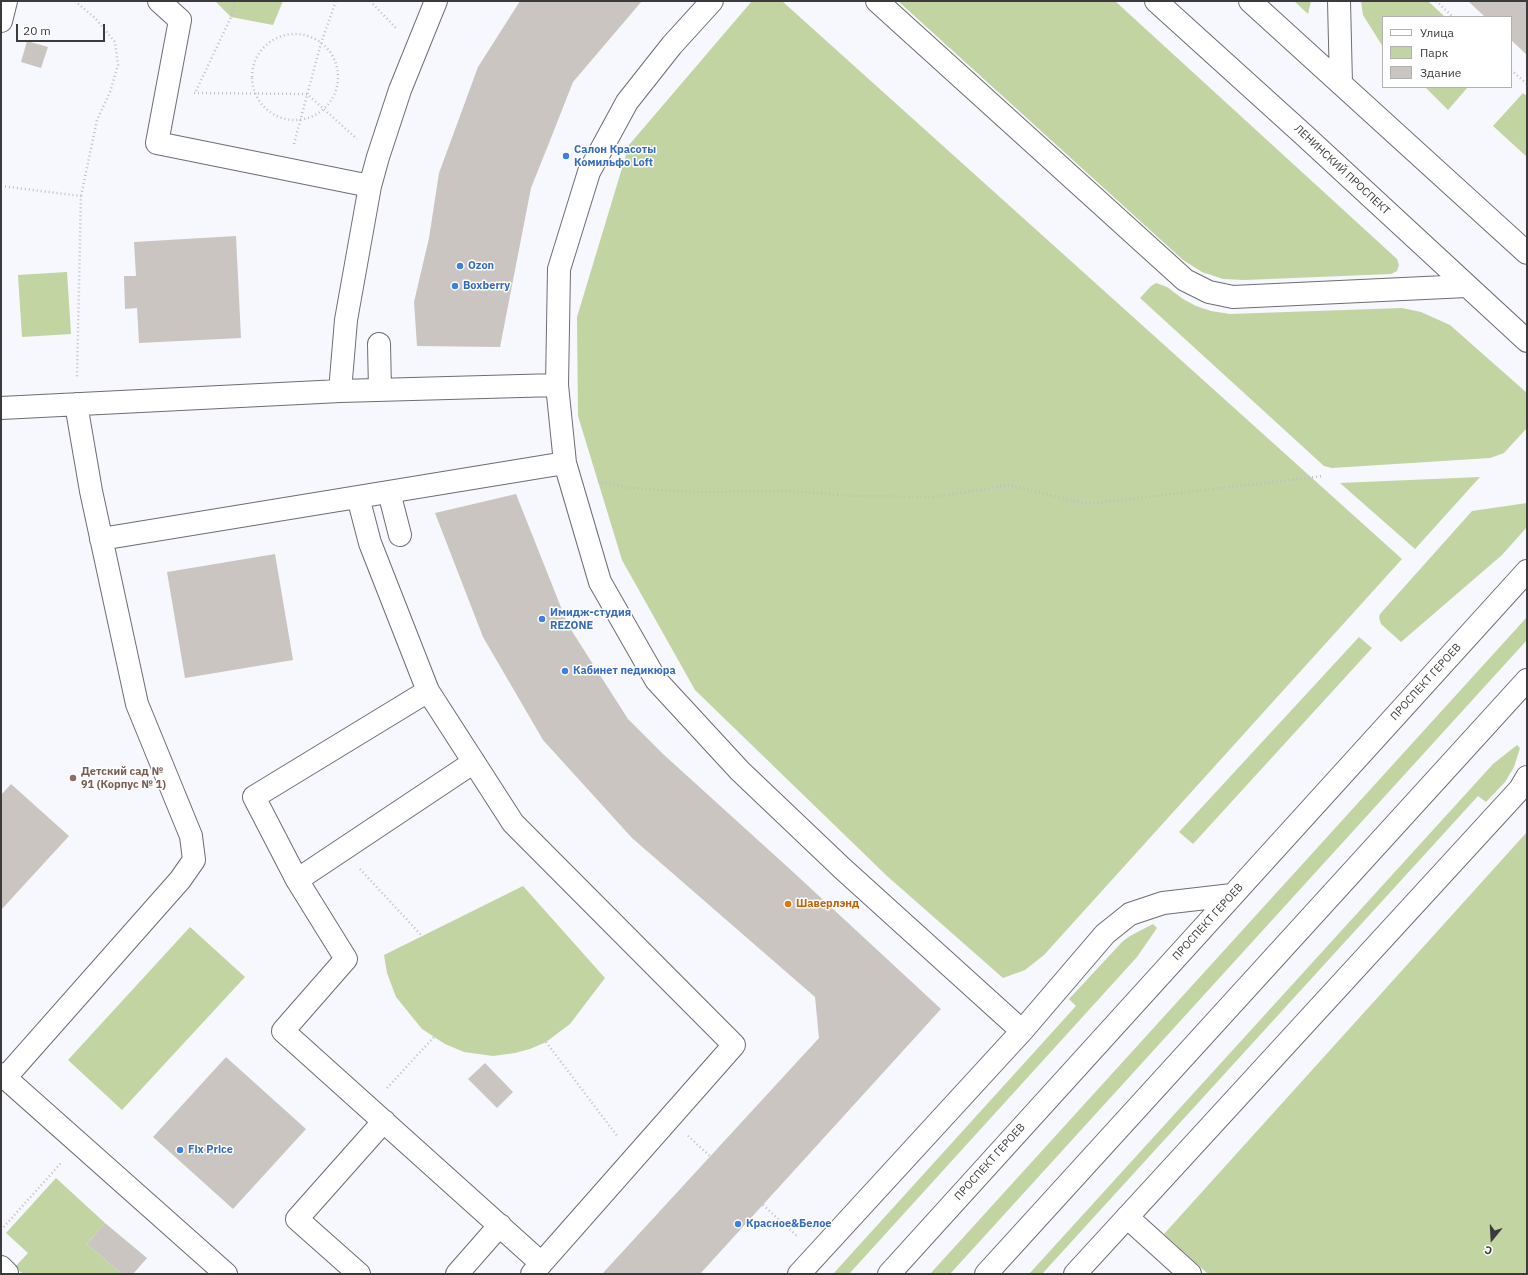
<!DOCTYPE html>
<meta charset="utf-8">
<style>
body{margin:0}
#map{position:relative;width:1528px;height:1275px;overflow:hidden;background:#f7f7fe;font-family:"IBM Plex Sans",sans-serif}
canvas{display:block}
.frame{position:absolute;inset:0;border:2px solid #3b3b3e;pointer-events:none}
.legend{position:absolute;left:1382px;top:16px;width:130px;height:72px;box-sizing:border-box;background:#fff;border:1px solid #b1b1b2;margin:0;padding:5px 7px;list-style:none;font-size:12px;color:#3b3b3e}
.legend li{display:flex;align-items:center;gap:8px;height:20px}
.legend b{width:20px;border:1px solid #b1b1b2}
.north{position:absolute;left:1472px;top:1219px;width:40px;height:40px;-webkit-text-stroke:3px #fff;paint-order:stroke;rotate:198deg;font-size:11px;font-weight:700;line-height:16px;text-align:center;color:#3b3b3e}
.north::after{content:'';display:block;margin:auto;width:14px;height:18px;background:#3b3b3e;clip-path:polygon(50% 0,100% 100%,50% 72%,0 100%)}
.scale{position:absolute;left:16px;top:24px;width:89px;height:18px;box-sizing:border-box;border:2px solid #3b3b3e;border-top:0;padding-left:5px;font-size:12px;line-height:14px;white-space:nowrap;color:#3b3b3e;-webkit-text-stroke:3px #fff;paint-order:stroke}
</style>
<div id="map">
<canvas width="1528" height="1275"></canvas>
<div class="frame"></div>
<ul class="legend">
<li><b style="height:5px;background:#fff"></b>Улица</li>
<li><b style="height:11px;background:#c1d4a1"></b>Парк</li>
<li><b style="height:11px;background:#cac5c0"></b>Здание</li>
</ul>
<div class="north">С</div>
<div class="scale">20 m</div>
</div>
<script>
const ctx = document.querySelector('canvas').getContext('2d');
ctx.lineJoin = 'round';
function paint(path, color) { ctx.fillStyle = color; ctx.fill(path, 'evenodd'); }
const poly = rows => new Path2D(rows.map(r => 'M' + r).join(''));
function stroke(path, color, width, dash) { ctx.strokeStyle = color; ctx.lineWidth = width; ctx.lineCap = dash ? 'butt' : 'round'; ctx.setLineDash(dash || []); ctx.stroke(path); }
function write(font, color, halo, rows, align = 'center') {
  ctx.font = font + ' "IBM Plex Sans",sans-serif'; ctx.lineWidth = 3; ctx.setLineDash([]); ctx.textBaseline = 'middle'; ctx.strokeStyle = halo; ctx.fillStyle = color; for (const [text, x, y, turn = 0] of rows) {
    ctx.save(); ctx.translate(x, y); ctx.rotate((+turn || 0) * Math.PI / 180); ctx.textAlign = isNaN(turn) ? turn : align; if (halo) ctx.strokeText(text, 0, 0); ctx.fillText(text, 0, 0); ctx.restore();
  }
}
paint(poly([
 [215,1,283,1,273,25,231,17],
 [752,1,782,1,1402,559,1044,955,1025,970,1003,978,887,876,695,690,622,560,578,416,577,317,629,145],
 [898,1,1115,1,1397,259,1399,265,1397,271,1391,274,1245,280,1223,279,1202,272,1183,260],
 [1294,1,1311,1,1308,14],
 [1361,1,1428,1,1445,17,1383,17,1383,47,1363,15],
 [1425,87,1468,87,1448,110],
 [1523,93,1527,96,1527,157,1493,126],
 [67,272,71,334,22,337,18,275],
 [1156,283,1167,287,1183,299,1196,306,1211,311,1230,314,1402,308,1421,312,1450,325,1527,393,1527,428,1504,453,1490,458,1332,468,1324,466,1140,298,1151,286],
 [1480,477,1415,549,1340,483],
 [1527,503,1527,527,1502,555,1401,642,1381,624,1379,618,1380,614,1472,511],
 [1527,617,1527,640,950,1274,930,1274],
 [1359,637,1372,648,1193,844,1179,832],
 [1517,745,1520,748,1514,767,1505,782,1486,802,1478,796,1042,1274,1029,1274,1493,764],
 [1527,832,1527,1274,1208,1274,1164,1234],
 [523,886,605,978,570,1024,546,1042,530,1049,515,1053,493,1056,464,1052,445,1044,422,1029,396,997,387,973,384,955],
 [1153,924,1157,928,1137,957,849,1274,833,1274,1076,1006,1069,999,1123,941,1130,936],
 [190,927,245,977,122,1110,68,1060],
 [56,1178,105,1223,87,1244,122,1274,23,1274,15,1267,28,1253,6,1233]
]), '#c1d4a1');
paint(poly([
 [520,1,642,1,573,82,551,138,531,188,500,347,417,346,414,302,429,238,439,173,478,67],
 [1468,1,1527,1,1527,55,1511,40,1511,17,1485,17],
 [27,41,48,47,41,68,21,62],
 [236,236,241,338,139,343,137,308,125,309,124,276,136,276,134,242],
 [516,494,568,625,628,719,663,754,792,871,941,1009,700,1274,602,1274,819,1038,815,997,632,838,543,740,483,637,435,513],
 [275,554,293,660,185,678,167,572],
 [11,784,69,836,1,910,1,795],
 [226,1057,306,1129,233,1209,153,1137],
 [485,1063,513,1092,497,1108,468,1079],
 [105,1223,147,1258,133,1274,122,1274,87,1244]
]), '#cac5c0');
const minor = poly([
 [159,1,180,20,157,143,370,186],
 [877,1,1185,280,1209,292,1233,297,1467,286],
 [1156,1,1304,135,1527,341],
 [1250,1,1527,253],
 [1339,1,1341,84],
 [1,21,6,1],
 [379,344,380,390],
 [557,385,565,463,600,582,656,680,740,771,843,869,1022,1031],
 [340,391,346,320,370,186,378,157,400,90,436,1],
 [1,408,340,391,557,385,559,269,589,172,627,102,672,45,712,1],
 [389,492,400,535],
 [358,497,370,543,428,691,513,823,734,1045,532,1274],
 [101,539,565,463],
 [428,691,254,797,297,880,346,959,283,1031,541,1263],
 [297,880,474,762],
 [1,1074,226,1274],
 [5,1078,180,880,194,860,191,836,137,704,91,491,76,404],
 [1127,1217,1190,1274],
 [1,1267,7,1273,6,1274],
 [359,1274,297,1219,384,1121],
 [457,1274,500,1225],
 [799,1274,1022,1031,1105,934,1130,914,1163,903,1232,895],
 [889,1274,1527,571],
 [986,1274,1527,680],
 [1075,1274,1520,789,1527,777]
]);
stroke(minor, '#6d6d73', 24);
stroke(poly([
 [75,1,95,18,115,42,118,65,110,92,97,120,81,196],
 [370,1,396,28],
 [1436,1,1453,17],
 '252 77a43 43 0 1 1 86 0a43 43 0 1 1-86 0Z',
 [1511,70,1527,84],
 [196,91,231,17,235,1],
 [194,93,307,94,357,139],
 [294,144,321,43,336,1],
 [1,186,81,196,77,377],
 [598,481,628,488,696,492,788,491,854,496,935,497,1009,485,1087,504,1323,476],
 [360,869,422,936],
 [546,1042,618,1137],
 [387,1088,434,1037],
 [688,1136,710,1156],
 [763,1205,797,1236],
 [1,1230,61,1163]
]), '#bebec4', 2.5, [1, 3]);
stroke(minor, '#fff', 22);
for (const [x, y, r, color] of [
 [566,156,4,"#3f7fe0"],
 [460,266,4,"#3f7fe0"],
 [455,286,4,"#3f7fe0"],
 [542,619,4,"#3f7fe0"],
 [565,671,4,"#3f7fe0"],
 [73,778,4,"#8d6e63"],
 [788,904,4,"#e8710a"],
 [180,1150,4,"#3f7fe0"],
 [738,1224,4,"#3f7fe0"]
]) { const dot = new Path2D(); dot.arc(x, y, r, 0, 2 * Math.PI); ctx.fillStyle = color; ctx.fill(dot); stroke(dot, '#fff', 1.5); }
write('bold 11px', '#366cbe', '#fff', [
 ["Салон Красоты",574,150],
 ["Комильфо Loft",574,163],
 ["Ozon",468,266],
 ["Boxberry",463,286],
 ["Имидж-студия",550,613],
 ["REZONE",550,626],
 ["Кабинет педикюра",573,671],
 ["Fix Price",188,1150],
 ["Красное&Белое",746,1224]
], 'left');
write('11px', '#3b3b3e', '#fff', [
 ["ЛЕНИНСКИЙ ПРОСПЕКТ",1342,170,43],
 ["ПРОСПЕКТ ГЕРОЕВ",1426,682,-48],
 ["ПРОСПЕКТ ГЕРОЕВ",1208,922,-48],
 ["ПРОСПЕКТ ГЕРОЕВ",990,1162,-48]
]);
write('bold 11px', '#785e54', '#fff', [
 ["Детский сад №",81,772],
 ["91 (Корпус № 1)",81,785]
], 'left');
write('bold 11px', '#c56008', '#fff', [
 ["Шаверлэнд",796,904]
], 'left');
</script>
